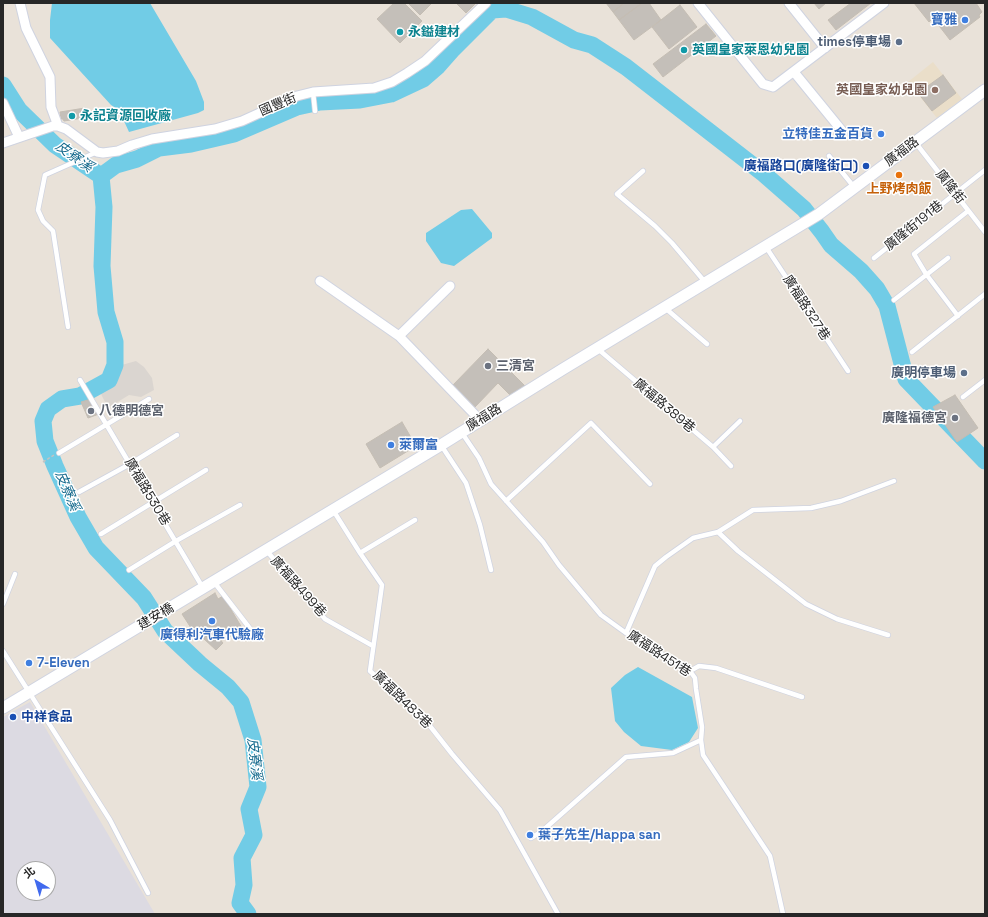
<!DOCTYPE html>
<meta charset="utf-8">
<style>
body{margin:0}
#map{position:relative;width:988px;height:917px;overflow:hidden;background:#e9e2d9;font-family:"Space Grotesk","Noto Sans TC",sans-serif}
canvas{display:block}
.frame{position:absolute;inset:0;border:4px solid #272727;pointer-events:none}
.north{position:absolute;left:16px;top:861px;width:40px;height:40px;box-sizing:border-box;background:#fff;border:1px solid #a9a9a9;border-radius:50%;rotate:322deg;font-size:11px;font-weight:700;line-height:16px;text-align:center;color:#272727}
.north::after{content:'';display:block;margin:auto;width:14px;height:18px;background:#416aee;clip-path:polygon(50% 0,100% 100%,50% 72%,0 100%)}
</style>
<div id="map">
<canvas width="988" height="917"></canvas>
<div class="frame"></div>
<div class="north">北</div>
</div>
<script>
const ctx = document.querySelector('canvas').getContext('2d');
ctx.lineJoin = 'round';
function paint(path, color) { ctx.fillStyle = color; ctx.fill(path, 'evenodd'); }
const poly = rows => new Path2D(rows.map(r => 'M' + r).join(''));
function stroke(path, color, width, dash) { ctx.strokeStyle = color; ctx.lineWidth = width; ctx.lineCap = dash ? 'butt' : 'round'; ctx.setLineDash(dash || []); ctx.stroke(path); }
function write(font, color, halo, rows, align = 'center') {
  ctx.font = font + ' "Space Grotesk","Noto Sans TC",sans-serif'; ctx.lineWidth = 3; ctx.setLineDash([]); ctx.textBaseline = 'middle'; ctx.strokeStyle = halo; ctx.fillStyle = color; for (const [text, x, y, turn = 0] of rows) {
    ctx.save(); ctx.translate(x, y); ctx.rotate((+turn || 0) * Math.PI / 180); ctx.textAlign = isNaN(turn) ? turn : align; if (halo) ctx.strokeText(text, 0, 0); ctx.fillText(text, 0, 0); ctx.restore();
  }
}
paint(poly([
 [30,702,155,914,3,914,3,717],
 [24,869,48,869,48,893,24,893]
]), '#dcdae2');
paint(poly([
 [933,62,962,99,937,118,908,82]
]), '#eadec9');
paint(poly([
 [136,361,144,367,152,378,154,390,141,397,129,395,108,408,98,388,111,381,118,366]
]), '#dad5d0');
paint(poly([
 [52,3,150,3,196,81,204,102,204,110,198,113,129,132,119,110,111,105,50,38,50,20],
 [472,209,492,233,492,238,454,266,441,263,426,241,426,233,461,210],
 [638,667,692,697,698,728,689,742,672,750,641,746,624,732,615,721,611,688,625,675]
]), '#71cce6');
stroke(poly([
 [3,85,19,110,55,145,101,176],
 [101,176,116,165,137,159,159,148,191,144,234,134,297,107,320,102,360,100,391,94,423,79,438,66,453,49,492,10,506,9,532,17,574,40,592,45,626,67,764,174,804,209,822,232,831,245,861,271,877,289,887,306,906,379,985,461],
 [101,176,104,207,102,266,106,312,115,342,115,365,109,380,80,396,62,399,48,409,43,421,45,441,55,466,78,517,96,548,144,598,165,631,200,664,228,687,241,702,253,740,258,787,249,809,254,835,242,858,244,885,240,903,248,914]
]), '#71cce6', 17);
const building = poly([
 [394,3,404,3,422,21,400,43,377,19,394,3],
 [408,3,432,3,420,15,408,3],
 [456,3,476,3,466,13,456,3],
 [606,3,624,3,613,12,606,3],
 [624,3,642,3,619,20,613,12,624,3],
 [642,3,649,3,661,20,634,40,619,20,642,3],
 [814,3,826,3,819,9,814,3],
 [851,3,871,3,836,30,828,20,851,3],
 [914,3,976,3,982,12,979,15,980,17,950,40,933,18,929,22,914,3],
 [680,5,697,27,669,49,652,27,680,5],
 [706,24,716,36,663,77,653,64,706,24],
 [943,75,956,93,932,111,918,93,943,75],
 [85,108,86,113,83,114,83,118,64,121,63,119,61,119,60,112,85,108],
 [488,349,525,386,513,398,498,383,475,407,453,385,488,349],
 [955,395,978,428,957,442,933,407,955,395],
 [91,399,99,414,88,418,81,402,91,399],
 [402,422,416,446,380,468,366,444,402,422],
 [215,593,218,599,223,596,242,628,232,635,230,637,227,633,218,637,223,643,216,650,204,639,196,629,193,631,182,614,215,593]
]);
paint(building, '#c4bfb9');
stroke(building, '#c4bdb3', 1);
const service = poly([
 [313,92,315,111],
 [915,142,985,232],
 [829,156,854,187],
 [643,171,617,194,655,226,672,243,705,282],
 [766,247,848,371],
 [874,258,985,170],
 [894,300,948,258],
 [664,307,707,344],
 [958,316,926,274,914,254,968,211],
 [68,327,53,231,43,221,38,210,45,175,97,152],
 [598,349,713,447,731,466],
 [912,352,985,294],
 [80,380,203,588],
 [963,397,985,380],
 [462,433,479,458,491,484,543,542,559,565,601,615,626,633,690,671,695,678,696,689,702,727,701,740,703,755,770,856,783,914],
 [441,445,466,483,480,525,491,570],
 [713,447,740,421],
 [59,453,149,399],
 [79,492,130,464,177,435],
 [506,501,591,423,650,484],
 [333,510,360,553,382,585,370,671,426,721,452,754,500,810,558,914],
 [718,532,738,551,806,604,837,619,888,635],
 [101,534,206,470],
 [266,550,325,619,373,646],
 [360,553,415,520],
 [129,570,176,541,240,505],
 [214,582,255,635],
 [3,604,15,574],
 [626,633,655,566,666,557,693,538,718,532,753,510,811,508,841,501,894,481],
 [3,651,110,820,148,893],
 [690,671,699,666,716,668,802,697],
 [531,838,541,832,626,757,673,753,701,740]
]);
const minor = poly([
 [20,3,26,28,50,77,51,107,58,126],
 [698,3,763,84,773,87,884,3],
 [789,3,825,48],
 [794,72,843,132],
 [3,103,19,137],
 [3,143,53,126,58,126,66,129,97,152,103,153,118,151,132,145,152,139,215,129,242,121,297,96,313,92,374,88,392,82,407,73,425,61,486,3],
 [320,281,399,336,480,420],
 [399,336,450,286]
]);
const tertiary = poly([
 [3,708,441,445,563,369,819,214,985,90]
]);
stroke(service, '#cfd3e0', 6);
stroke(minor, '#cfd3e0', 11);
stroke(tertiary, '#cfd3e0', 13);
stroke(poly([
 [43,462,54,455]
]), '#c3c3c3', 1.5, [3, 2]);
stroke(service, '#fff', 4.5);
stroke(minor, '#fff', 9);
stroke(tertiary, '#fff', 11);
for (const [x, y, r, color] of [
 [965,20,4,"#3f7fe0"],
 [400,32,4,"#0f9aa8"],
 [899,42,4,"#5c6f8a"],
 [684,50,4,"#0f9aa8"],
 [935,90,4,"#8d6e63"],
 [72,116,4,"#0f9aa8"],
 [881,134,4,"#3f7fe0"],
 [866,166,4,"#1a4fb4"],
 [899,175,4,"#e8710a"],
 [488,366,4,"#6b7280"],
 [964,373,4,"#5c6f8a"],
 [91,411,4,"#6b7280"],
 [955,418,4,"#6b7280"],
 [391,445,4,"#3f7fe0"],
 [212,621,4,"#3f7fe0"],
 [29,663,4,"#3f7fe0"],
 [13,717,4,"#1a4fb4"],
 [530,835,4,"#3f7fe0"]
]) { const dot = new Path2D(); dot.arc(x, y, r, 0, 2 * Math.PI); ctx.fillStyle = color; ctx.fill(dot); stroke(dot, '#fff', 1.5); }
write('bold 13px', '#366cbe', '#fff', [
 ["寶雅",957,20,"right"],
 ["立特佳五金百貨",873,134,"right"],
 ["萊爾富",399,445],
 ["廣得利汽車代驗廠",212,635,"center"],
 ["7-Eleven",37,663],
 ["葉子先生/Happa san",538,835]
], 'left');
write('bold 13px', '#0d838f', '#fff', [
 ["永鎰建材",408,32],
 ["英國皇家萊恩幼兒園",692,50],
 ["永記資源回收廠",80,116]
], 'left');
write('bold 13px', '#4e5e75', '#fff', [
 ["times停車場",891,42],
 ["廣明停車場",956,373]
], 'right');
write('bold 13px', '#785e54', '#fff', [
 ["英國皇家幼兒園",927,90]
], 'right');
write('13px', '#272727', '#fff', [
 ["國豐街",278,105,-23],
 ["廣福路",902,152,-37],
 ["廣隆街",950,187,52],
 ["廣隆街191巷",914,226,-39],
 ["廣福路327巷",806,308,57],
 ["廣福路389巷",664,406,40],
 ["廣福路",484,418,-32],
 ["廣福路530巷",147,492,59],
 ["廣福路499巷",298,587,48],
 ["建安橋",156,617,-31],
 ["廣福路451巷",659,654,33],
 ["廣福路483巷",402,700,44]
]);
write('bold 13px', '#164399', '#fff', [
 ["廣福路口(廣隆街口)",858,166],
 ["中祥食品",21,717,"left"]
], 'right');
write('bold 13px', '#c56008', '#fff', [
 ["上野烤肉飯",899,189]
]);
write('bold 13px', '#5b616d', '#fff', [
 ["三清宮",496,366],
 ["八德明德宮",99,411],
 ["廣隆福德宮",947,418,"right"]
], 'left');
write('italic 14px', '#156a8d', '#fff', [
 ["皮寮溪",74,157,35],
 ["皮寮溪",67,491,67],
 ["皮寮溪",254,759,83]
]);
</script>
